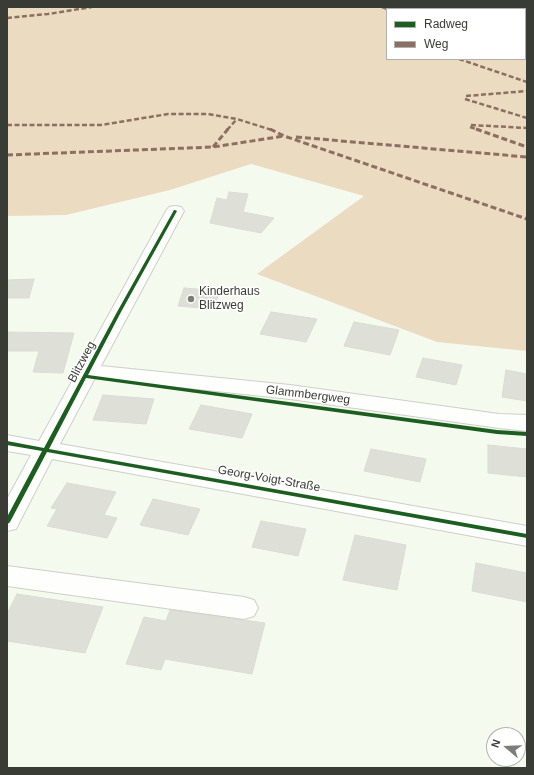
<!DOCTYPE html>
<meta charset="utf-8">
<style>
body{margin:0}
#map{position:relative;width:534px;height:775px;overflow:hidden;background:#f5faef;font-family:Helvetica,sans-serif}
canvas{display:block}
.frame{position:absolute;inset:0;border:8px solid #393c35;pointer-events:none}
.legend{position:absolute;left:386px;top:8px;width:140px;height:52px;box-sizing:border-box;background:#fff;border:1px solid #b0b1ae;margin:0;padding:5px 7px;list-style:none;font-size:12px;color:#393c35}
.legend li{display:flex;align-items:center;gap:8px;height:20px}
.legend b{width:20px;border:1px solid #b0b1ae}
.north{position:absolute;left:486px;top:727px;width:40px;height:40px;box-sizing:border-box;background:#fff;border:1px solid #b0b1ae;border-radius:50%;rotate:289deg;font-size:11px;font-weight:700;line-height:16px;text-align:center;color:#393c35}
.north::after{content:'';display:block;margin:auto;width:14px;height:18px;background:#7b7e76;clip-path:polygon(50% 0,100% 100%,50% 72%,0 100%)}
</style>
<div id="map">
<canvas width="534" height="775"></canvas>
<div class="frame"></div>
<ul class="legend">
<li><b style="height:5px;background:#1b5e20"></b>Radweg</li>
<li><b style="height:5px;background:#8d6e63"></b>Weg</li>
</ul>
<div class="north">N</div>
</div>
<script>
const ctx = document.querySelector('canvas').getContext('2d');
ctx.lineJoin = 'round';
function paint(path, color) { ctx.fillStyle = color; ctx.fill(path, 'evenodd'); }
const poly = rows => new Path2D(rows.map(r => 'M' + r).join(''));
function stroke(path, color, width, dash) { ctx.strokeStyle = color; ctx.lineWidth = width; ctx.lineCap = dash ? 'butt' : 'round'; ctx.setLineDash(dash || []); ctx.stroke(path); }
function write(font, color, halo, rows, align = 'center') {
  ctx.font = font + ' Helvetica,sans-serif'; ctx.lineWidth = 3; ctx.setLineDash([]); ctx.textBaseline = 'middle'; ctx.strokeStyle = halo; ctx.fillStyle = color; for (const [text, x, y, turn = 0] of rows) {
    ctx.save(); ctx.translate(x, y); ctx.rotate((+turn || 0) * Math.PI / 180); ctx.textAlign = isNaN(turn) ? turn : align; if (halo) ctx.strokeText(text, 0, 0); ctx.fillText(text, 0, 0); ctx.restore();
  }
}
paint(poly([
 [7,7,523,7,527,8,527,351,437,342,257,274,364,196,251,164,170,190,66,215,7,216],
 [387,9,525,9,525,59,387,59]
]), '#ebdbc1');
const building = poly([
 [229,192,248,194,243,212,274,218,261,233,210,223,217,198,227,200,229,192],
 [34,279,29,298,7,298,7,280,34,279],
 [184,288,220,291,213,309,178,306,184,288],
 [271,312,317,319,306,342,260,334,271,312],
 [354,322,399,330,390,355,344,346,354,322],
 [7,332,74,333,63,373,33,372,39,351,7,351,7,332],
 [423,358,462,365,456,385,416,377,423,358],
 [506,370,527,374,527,401,502,397,506,370],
 [103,395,154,399,146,424,93,420,103,395],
 [201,405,252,414,242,438,189,429,201,405],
 [488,445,527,449,527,477,488,473,488,445],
 [371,449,426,459,420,482,364,471,371,449],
 [67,483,116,492,104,515,117,518,107,538,47,526,57,509,51,508,67,483],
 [153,499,200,509,188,535,140,525,153,499],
 [261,521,306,529,298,556,252,547,261,521],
 [355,535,406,545,397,590,343,580,355,535],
 [476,563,527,573,527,602,472,591,476,563],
 [17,594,103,607,85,653,7,641,7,614,17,594],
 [170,610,265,623,252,674,165,659,161,670,126,664,144,617,166,621,170,610]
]);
paint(building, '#dee0d7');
stroke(building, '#dadbd2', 1);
const minor = poly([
 [175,206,181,207,184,211,101,366,290,385,499,414,527,415,527,431,499,428,290,399,95,378,60,444,527,526,527,546,52,459,16,529,7,531,7,499,31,455,7,451,7,435,39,441,166,211,169,207,175,206],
 [7,566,244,597,254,600,258,608,254,616,244,619,7,586,7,566]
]);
stroke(minor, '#ccd0c8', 2);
paint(minor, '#fefefd');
stroke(poly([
 [382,7,387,9],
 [421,7,428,9],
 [525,7,527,8],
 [7,18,48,14,92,7],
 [525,37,527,38],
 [459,59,527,82],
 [466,96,527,91],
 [465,99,527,118],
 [7,125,101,125,168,114,208,114,237,119,272,130],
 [471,125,527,128],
 [470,127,479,130],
 [227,130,237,119]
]), '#8d6e63', 2.5, [5, 2.5]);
stroke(poly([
 [270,129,284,136,527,219],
 [476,129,527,147],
 [296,137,527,157],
 [213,147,228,129],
 [7,155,213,147,284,136]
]), '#8d6e63', 3, [6, 3]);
paint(poly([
 [174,210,175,210,177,211,121,312,88,375,497,430,527,432,527,436,497,434,86,378,49,449,527,534,527,538,47,452,10,522,9,523,7,524,7,517,42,451,7,445,7,441,44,448,117,312,174,210]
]), '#1b5e20');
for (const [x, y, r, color] of [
 [191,299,4,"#7b7e76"]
]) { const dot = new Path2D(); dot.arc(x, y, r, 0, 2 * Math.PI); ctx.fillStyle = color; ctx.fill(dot); stroke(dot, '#fff', 1.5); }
write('12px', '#393c35', '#fff', [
 ["Kinderhaus",199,292],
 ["Blitzweg",199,306]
], 'left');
write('12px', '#393c35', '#fff', [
 ["Blitzweg",82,362,-62],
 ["Glammbergweg",308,395,7],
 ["Georg-Voigt-Straße",269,479,10]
]);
</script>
